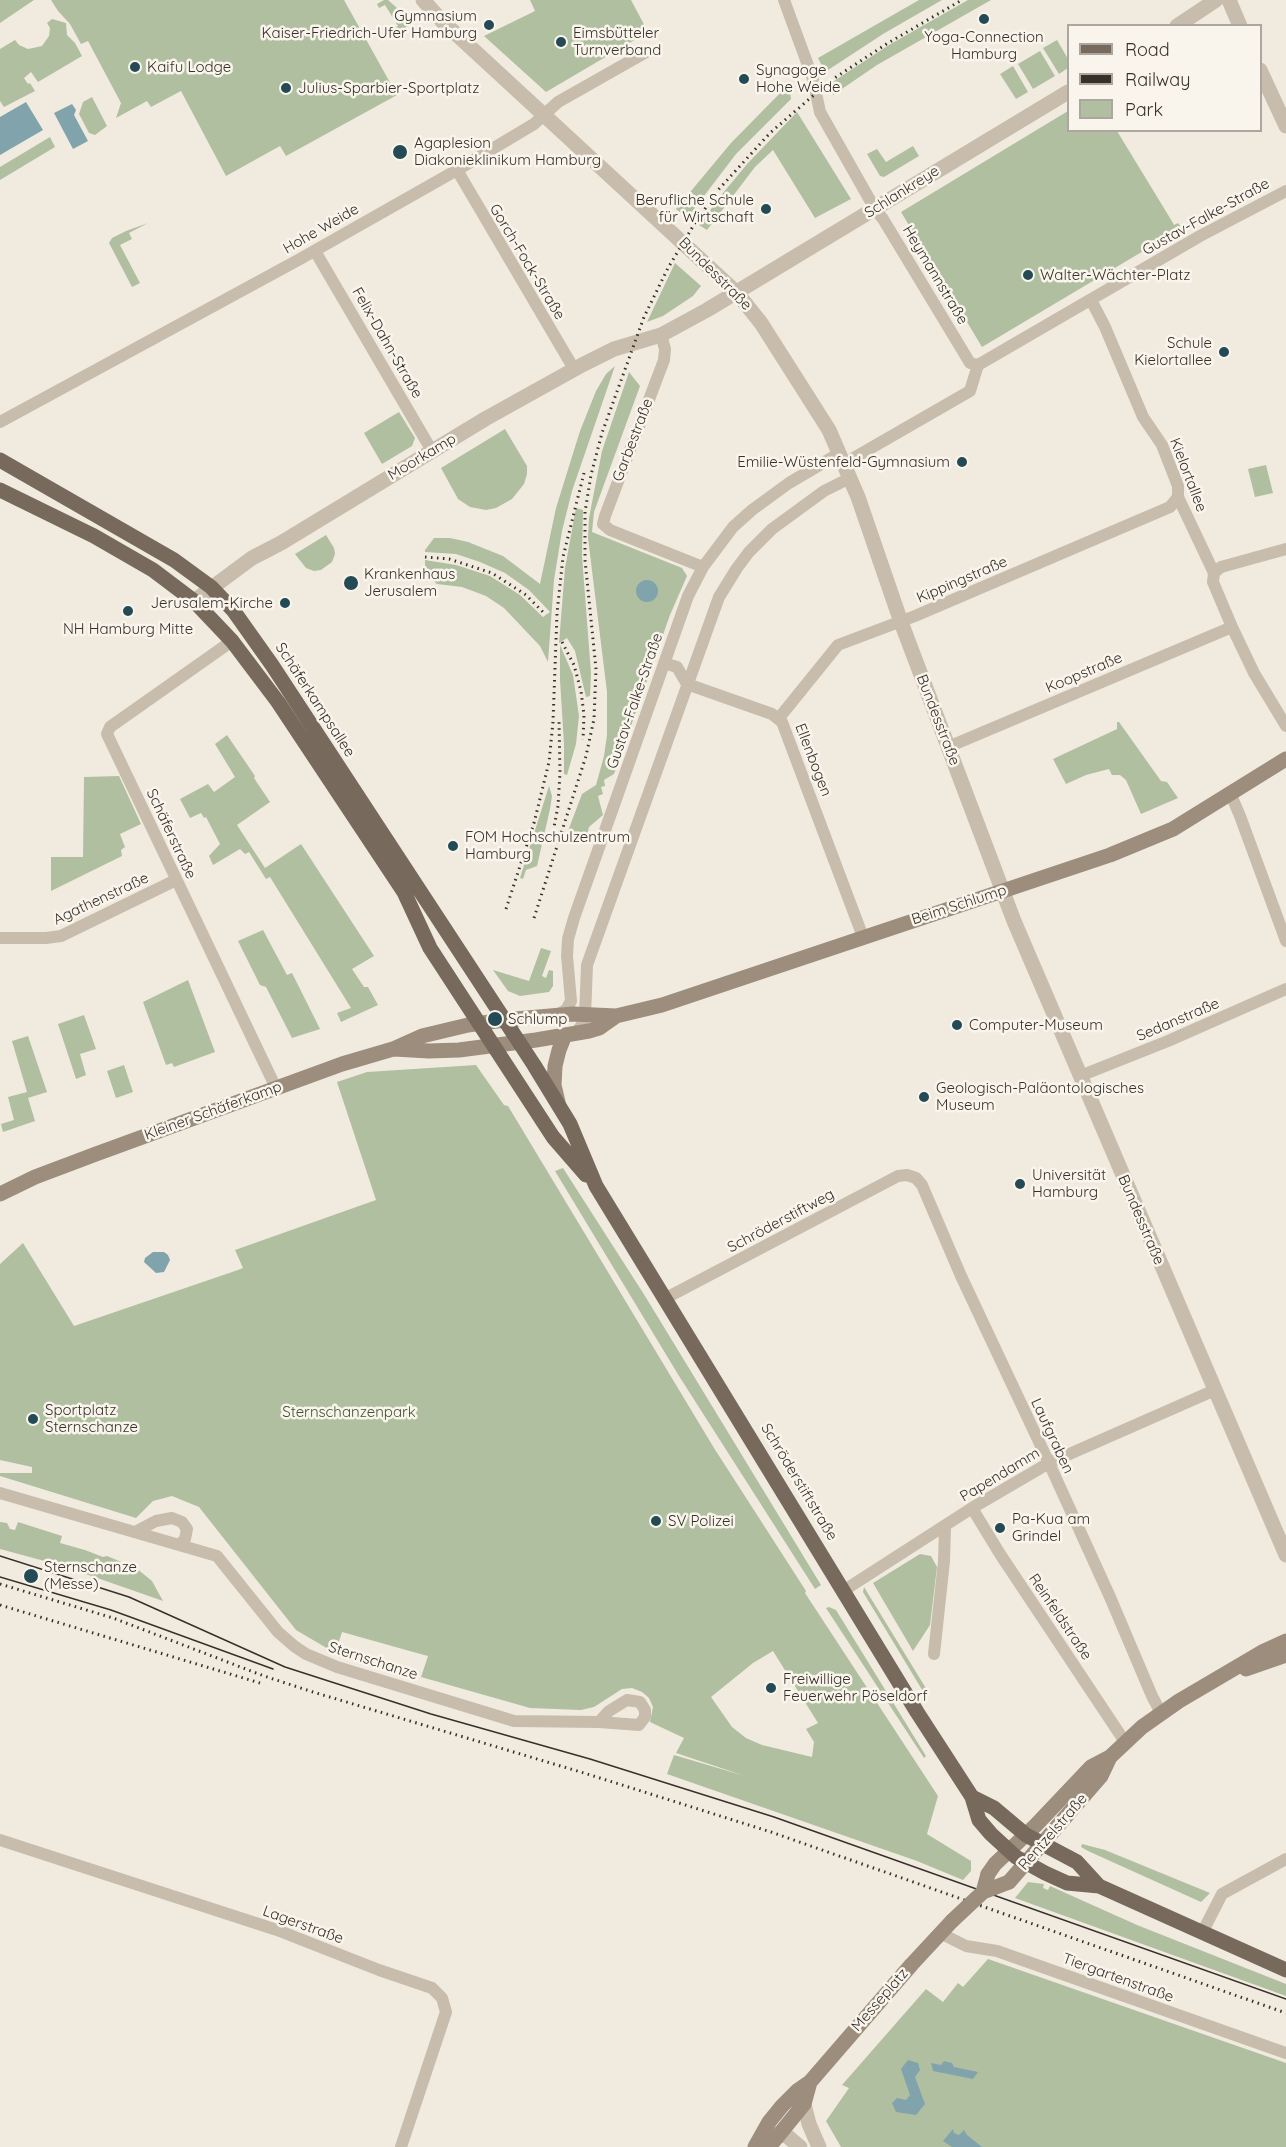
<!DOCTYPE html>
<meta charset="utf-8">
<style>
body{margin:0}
#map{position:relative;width:1286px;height:2147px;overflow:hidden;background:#f1ebdf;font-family:Quicksand,sans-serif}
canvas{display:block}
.legend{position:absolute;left:1067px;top:24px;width:195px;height:108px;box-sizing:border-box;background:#f9f5ec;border:2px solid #aba69e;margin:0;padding:8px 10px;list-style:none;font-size:18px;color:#37302a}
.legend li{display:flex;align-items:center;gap:12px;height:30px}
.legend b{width:30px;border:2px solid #aba69e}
</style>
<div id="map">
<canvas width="1286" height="2147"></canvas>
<ul class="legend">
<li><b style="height:8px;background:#776a5d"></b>Road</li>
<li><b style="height:8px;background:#37302a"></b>Railway</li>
<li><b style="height:16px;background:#b0bfa0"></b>Park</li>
</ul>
</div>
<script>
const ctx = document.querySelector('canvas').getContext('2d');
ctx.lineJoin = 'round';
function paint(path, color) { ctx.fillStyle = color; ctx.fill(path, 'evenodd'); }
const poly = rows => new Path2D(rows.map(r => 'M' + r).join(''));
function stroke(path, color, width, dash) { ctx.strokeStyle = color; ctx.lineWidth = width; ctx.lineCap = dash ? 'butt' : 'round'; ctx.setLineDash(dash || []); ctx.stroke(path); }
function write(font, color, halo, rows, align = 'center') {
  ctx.font = font + ' Quicksand,sans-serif'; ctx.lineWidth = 5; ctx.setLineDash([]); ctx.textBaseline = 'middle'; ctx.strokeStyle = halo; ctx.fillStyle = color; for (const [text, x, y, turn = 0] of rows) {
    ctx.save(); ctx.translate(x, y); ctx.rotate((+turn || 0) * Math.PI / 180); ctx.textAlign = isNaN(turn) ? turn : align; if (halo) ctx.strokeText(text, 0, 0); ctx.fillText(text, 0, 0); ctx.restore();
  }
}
paint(poly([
 [0,0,34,0,0,23],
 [51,0,344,0,397,95,286,156,280,146,226,176,181,91,151,107,147,101,116,118,121,103,88,41,81,44,70,24,58,11],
 [384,0,388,0,414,23,395,33,392,29,398,26,385,5,379,8,377,4],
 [530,0,631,0,648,32,546,92,484,36,535,11],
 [919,0,942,0,883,34,825,72,818,58],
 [968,0,991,0,877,65,833,95,831,83,889,45],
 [52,19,66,23,67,35,75,43,82,56,38,82,31,72,24,78,28,84,30,83,35,91,4,107,0,101,0,49,15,40,19,45,28,49,42,46,49,36,50,28,47,23],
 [1057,40,1068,59,1068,68,1059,74,1043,48],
 [1040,51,1055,76,1033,89,1018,64],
 [1013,66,1028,92,1016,99,1000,74],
 [789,84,791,99,736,154,688,217,682,214,676,209,731,143],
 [92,97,107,126,95,135,89,133,79,114,83,102],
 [1068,111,1068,130,1117,131,1173,223,1174,225,1178,223,1182,228,982,347,901,212],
 [797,112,851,199,815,218,773,150,755,167,707,230,699,225,723,193,748,163],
 [50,137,55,147,0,180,0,167],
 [913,146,919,156,884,177,880,176,867,154,877,149,886,162],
 [148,223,129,233,132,239,120,245,140,283,132,287,109,243,112,238,126,231],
 [675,263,701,286,693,296,663,316,647,322],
 [615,366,572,491,562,531,554,580,548,662,540,646,504,608,486,596,462,587,437,584,429,577,425,568,425,560,456,565,490,576,520,595,543,617,550,612,529,590,505,573,480,562,456,554,425,552,425,550,434,538,450,538,468,542,503,556,540,584,556,508,580,431,596,391,606,374],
 [629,372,640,386,594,512,592,532,682,568,687,576,670,615,614,774,604,780,605,786,601,787,603,794,598,796,603,815,589,827,586,839,569,833,568,831,582,794,596,785,604,756,607,735,607,692,588,538,589,518,602,451],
 [399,412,415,438,412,446,382,464,364,433],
 [505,429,527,466,527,474,524,484,512,499,496,508,486,510,470,507,458,499,441,468],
 [1266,465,1273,493,1255,497,1248,469],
 [576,508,583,510,582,556,591,673,590,696,586,697,575,651,567,638,559,643,565,568],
 [326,535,334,548,335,554,332,562,321,570,314,571,306,568,295,554],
 [560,645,573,675,579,716,576,744,567,775,564,774,564,744,560,680],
 [1117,722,1119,722,1161,781,1167,782,1178,798,1141,814,1126,780,1120,775,1112,775,1109,769,1086,775,1066,784,1053,759,1117,729],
 [227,735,255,776,254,778,270,802,237,825,265,868,301,844,374,956,352,969,364,987,368,987,378,1005,341,1022,337,1013,351,1008,270,877,266,879,249,852,245,854,240,849,213,865,209,856,220,844,206,817,204,818,201,813,190,818,180,799,208,784,214,792,235,777,215,744],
 [119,776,141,824,120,834,125,847,121,850,122,856,51,891,51,857,83,857,84,777],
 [549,786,552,796,550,809,537,866,526,870,523,879,520,878],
 [263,930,287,975,292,973,320,1029,292,1038,266,987,260,985,238,941],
 [541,948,551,951,542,976,546,978,549,970,553,971,553,986,549,992,520,996,508,991,493,970,529,981],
 [188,980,215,1052,174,1067,172,1063,166,1065,143,1002],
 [84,1015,96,1049,80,1054,86,1075,76,1079,58,1024],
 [28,1036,47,1092,28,1098,35,1121,3,1132,1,1124,14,1120,8,1097,27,1092,12,1041],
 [124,1065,133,1092,116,1098,107,1071],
 [476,1065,504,1105,508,1106,714,1448,806,1591,805,1593,938,1796,927,1834,971,1861,971,1871,963,1880,917,1861,667,1774,674,1755,745,1776,676,1753,684,1738,650,1722,653,1707,649,1698,642,1692,632,1688,622,1689,594,1707,581,1710,530,1708,421,1677,428,1656,424,1655,342,1632,336,1651,330,1650,296,1630,199,1507,172,1496,153,1501,136,1518,0,1476,0,1473,32,1473,32,1467,0,1460,0,1264,23,1243,74,1326,238,1270,243,1268,235,1250,376,1200,337,1082,367,1072],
 [773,1651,818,1723,806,1729,814,1742,812,1757,762,1745,746,1738,732,1727,711,1697,753,1663],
 [563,1168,645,1296,821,1585,815,1589,679,1376,555,1171],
 [0,1522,7,1523,10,1529,15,1530,18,1522,62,1536,60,1543,85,1550,103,1557,107,1556,136,1568,152,1581,163,1601,63,1566,0,1549],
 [920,1554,931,1556,937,1567,930,1625,913,1651,873,1583],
 [864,1587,927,1690,924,1693,863,1592],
 [829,1607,836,1610,926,1756,924,1758,826,1608],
 [1082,1844,1105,1850,1210,1893,1201,1902,1088,1851,1081,1847],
 [1028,1882,1044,1884,1043,1888,1048,1890,1050,1886,1137,1925,1286,1984,1286,1996,1015,1898],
 [988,1959,1286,2063,1286,2147,841,2147,826,2121,849,2088,842,2085,926,1989,943,2002,958,1983,963,1987]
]), '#b0bfa0');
paint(poly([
 [26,102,43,130,0,155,0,117],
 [72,104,76,110,74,115,88,141,73,149,54,113],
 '636 591a11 11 0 1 1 22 0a11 11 0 1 1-22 0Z',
 [153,1252,164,1252,168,1255,170,1260,164,1272,156,1273,144,1262,145,1258],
 [908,2060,918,2063,920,2070,915,2077,925,2104,916,2115,896,2112,892,2103,897,2098,906,2100,910,2095,901,2069],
 [944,2061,952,2063,954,2067,978,2072,973,2079,933,2071,931,2063,941,2065],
 [953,2129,954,2133,959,2135,964,2130,967,2135,982,2147,952,2147,943,2141]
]), '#81a3ac');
stroke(poly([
 [784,0,813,79,820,112,875,209,883,219,970,363,978,365],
 [457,170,574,369],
 [315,251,432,451],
 [1091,300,1105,327,1143,417,1162,445,1178,486,1178,497,1214,573,1213,582,1232,627,1254,673,1286,726],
 [661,335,665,349,664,360,605,516,603,524,610,530,703,567],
 [0,422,300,259,457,170,534,124,558,102,648,51],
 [845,463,970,391,978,365,1200,236,1286,191],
 [1214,573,1221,567,1286,549],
 [232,641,110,727,107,734,276,1088],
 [664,663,677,667,687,684,772,714,782,722,863,937],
 [779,718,838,645,915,616,1170,507,1178,497],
 [948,747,1232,627],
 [1231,795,1240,816,1286,941],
 [0,938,46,938,61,936,176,880],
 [557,1015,566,1010,571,1001,567,956,568,939,574,918,688,596,703,567,733,527,752,510,789,483,840,453],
 [575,1034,581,1026,585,1017,587,965,719,597,737,568,749,552,772,529,824,491,850,478],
 [1080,1076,1168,1041,1286,989],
 [666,1298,898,1176,907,1175,916,1178,922,1185,961,1276,1049,1463,1110,1597,1152,1696,1161,1713],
 [0,1493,217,1556,278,1632,294,1646,306,1654,337,1667,514,1721,599,1722,639,1725,645,1717,645,1710,640,1702,627,1700,609,1711,599,1722],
 [972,1508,1000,1554,1125,1742],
 [135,1532,156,1521,172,1518,182,1522,187,1529,185,1539,180,1544],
 [843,1591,972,1508,1049,1463,1215,1390],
 [934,1654,944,1561,945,1527],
 [0,1840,277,1930,379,1970,432,1988,442,1998,446,2012,401,2147],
 [940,1933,966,1946,997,1951,1286,2053],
 [1202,1933,1222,1894,1286,1859]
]), '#c8bdac', 12);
stroke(poly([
 [423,0,442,21,737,293,761,323,829,430,858,497,901,622,1014,921,1286,1555],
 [1229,0,1240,26],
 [1177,26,1216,0],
 [1260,70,1286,126],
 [194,601,252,558,281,543,485,419,582,365,614,349,661,335,707,310,1068,92],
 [804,2104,809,2124,819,2147],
 [769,2133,787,2136,800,2147]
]), '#c8bdac', 15);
stroke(poly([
 [394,1049,429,1051,459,1050,536,1040,589,1031,599,1028,616,1016],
 [558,1102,554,1085,555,1066,559,1050,565,1035],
 [0,1194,35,1177,96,1154,342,1064,393,1049,422,1036,468,1025,504,1020,573,1014,616,1016,662,1005,1110,855,1173,829,1286,759],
 [1246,1669,1286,1655],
 [988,1874,995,1864,1036,1825,1091,1767,1110,1757,1142,1727,1179,1701,1264,1651,1286,1641],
 [1009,1882,1101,1776,1110,1757],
 [755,2147,769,2122,782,2106,797,2091,810,2082,912,1964,952,1921],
 [769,2147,804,2104,810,2082]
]), '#9c8d7d', 15);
stroke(poly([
 [0,460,174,560,211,587,233,610,272,665,534,1065,570,1124,596,1186,917,1712,972,1797,979,1820,991,1834,1016,1857,1045,1873,1067,1883,1099,1886,1286,1970],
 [0,490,94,536,153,570,194,601,232,641,278,702,404,892,430,948,553,1137,586,1175],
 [972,1797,994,1808,1026,1835,1077,1862,1099,1886]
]), '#776a5d', 15);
stroke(poly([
 [0,1556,129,1597,285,1667,431,1714,590,1759,774,1817,1286,1999],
 [0,1577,111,1610,273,1669]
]), '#37302a', 1.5);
stroke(poly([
 [425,557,449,559,492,573,526,595,546,615],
 [562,642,574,665,581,691,584,715,583,740],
 [551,843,558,806,560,773,559,720],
 [506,909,534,823,549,762,553,722,557,613,563,557,584,473],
 [534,918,586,756,594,719,596,669,585,560,585,512,591,475,602,433,644,317,668,268,695,223,719,189,770,133,830,81,888,43,962,0],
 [0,1584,113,1618,264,1676,313,1692,584,1773,771,1832,1286,2013],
 [0,1605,260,1683]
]), '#37302a', 3, [1.5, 4.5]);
stroke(poly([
 [983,1892,988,1874],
 [952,1921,983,1892,1009,1882]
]), '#9c8d7d', 15);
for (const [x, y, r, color] of [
 [984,19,6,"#234a55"],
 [489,25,6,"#234a55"],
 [561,42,6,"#234a55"],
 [135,67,6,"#234a55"],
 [744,79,6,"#234a55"],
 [286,88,6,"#234a55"],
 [400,152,8,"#234a55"],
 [766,209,6,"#234a55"],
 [1028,275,6,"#234a55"],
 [1224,352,6,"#234a55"],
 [962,462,6,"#234a55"],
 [351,583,8,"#234a55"],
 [285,603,6,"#234a55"],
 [128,611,6,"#234a55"],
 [453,846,6,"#234a55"],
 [495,1019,8,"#234a55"],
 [957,1025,6,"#234a55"],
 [924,1097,6,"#234a55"],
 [1020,1184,6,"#234a55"],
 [33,1419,6,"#234a55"],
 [656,1521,6,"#234a55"],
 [1000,1528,6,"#234a55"],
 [31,1576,8,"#234a55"],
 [771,1688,6,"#234a55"]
]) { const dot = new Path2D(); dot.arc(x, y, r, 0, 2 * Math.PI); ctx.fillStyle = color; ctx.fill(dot); stroke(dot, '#f9f5ec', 2); }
write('15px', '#37302a', '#f9f5ec', [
 ["Gymnasium",477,16,"right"],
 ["Kaiser-Friedrich-Ufer Hamburg",477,33,"right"],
 ["Eimsbütteler",573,33],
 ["Turnverband",573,50],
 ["Yoga-Connection",984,37,"center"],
 ["Hamburg",984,54,"center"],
 ["Kaifu Lodge",147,67],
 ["Synagoge",756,70],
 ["Hohe Weide",756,87],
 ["Julius-Sparbier-Sportplatz",298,88],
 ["Agaplesion",414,143],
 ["Diakonieklinikum Hamburg",414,160],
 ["Berufliche Schule",754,200,"right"],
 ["für Wirtschaft",754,217,"right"],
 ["Walter-Wächter-Platz",1040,275],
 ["Schule",1212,343,"right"],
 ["Kielortallee",1212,360,"right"],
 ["Emilie-Wüstenfeld-Gymnasium",950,462,"right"],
 ["Krankenhaus",364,574],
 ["Jerusalem",364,591],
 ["Jerusalem-Kirche",273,603,"right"],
 ["NH Hamburg Mitte",128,629,"center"],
 ["FOM Hochschulzentrum",465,837],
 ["Hamburg",465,854],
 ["Schlump",508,1019],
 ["Computer-Museum",969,1025],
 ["Geologisch-Paläontologisches",936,1088],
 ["Museum",936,1105],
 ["Universität",1032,1175],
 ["Hamburg",1032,1192],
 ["Sportplatz",45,1410],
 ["Sternschanze",45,1427],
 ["Pa-Kua am",1012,1519],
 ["Grindel",1012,1536],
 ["SV Polizei",668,1521],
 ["Sternschanze",44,1567],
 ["(Messe)",44,1584],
 ["Freiwillige",783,1679],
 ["Feuerwehr Pöseldorf",783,1696]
], 'left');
write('15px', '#37302a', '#f9f5ec', [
 ["Schlankreye",902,192,-32],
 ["Gustav-Falke-Straße",1206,217,-29],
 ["Hohe Weide",321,229,-30],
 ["Gorch-Fock-Straße",527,262,59],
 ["Bundesstraße",715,274,45],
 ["Heymannstraße",935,275,59],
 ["Felix-Dahn-Straße",387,343,60],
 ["Garbestraße",633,440,-69],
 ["Moorkamp",422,457,-31],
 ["Kielortallee",1188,475,69],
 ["Kippingstraße",962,580,-23],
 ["Koopstraße",1084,673,-23],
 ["Schäferkampsallee",315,700,57],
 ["Gustav-Falke-Straße",635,701,-71],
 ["Bundesstraße",938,720,69],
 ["Ellenbogen",813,760,69],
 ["Schäferstraße",171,834,65],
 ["Agathenstraße",101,899,-25],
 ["Beim Schlump",959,905,-18],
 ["Sedanstraße",1178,1020,-23],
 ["Kleiner Schäferkamp",213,1111,-20],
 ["Bundesstraße",1141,1220,67],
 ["Schröderstiftweg",781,1221,-28],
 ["Laufgraben",1052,1436,65],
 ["Papendamm",1000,1475,-31],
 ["Schröderstiftstraße",799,1482,59],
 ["Reinfeldstraße",1060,1617,56],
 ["Sternschanze",373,1661,18],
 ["Rentzelstraße",1053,1832,-49],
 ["Lagerstraße",303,1925,20],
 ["Tiergartenstraße",1118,1978,20],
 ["Messeplatz",880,2000,-49]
]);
write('15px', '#415330', '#f9f5ec', [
 ["Sternschanzenpark",349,1412]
]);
</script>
